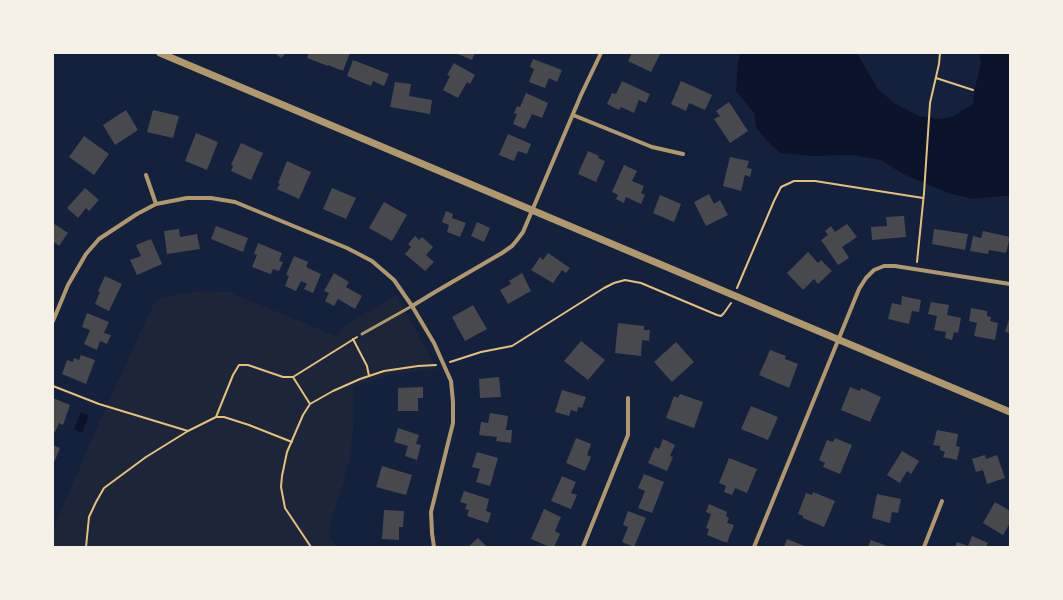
<!DOCTYPE html>
<style>
body{margin:0}
#map{position:relative;width:1063px;height:600px;overflow:hidden;background:#14213d;font-family:Poppins,sans-serif}
canvas{display:block}
.frame{position:absolute;inset:0;border:54px solid #f6f1e7;pointer-events:none}
</style>
<div id="map">
<canvas width="1063" height="600"></canvas>
<div class="frame"></div>
</div>
<script>
const ctx = document.querySelector('canvas').getContext('2d');
ctx.lineJoin = 'round';
function paint(path, color) { ctx.fillStyle = color; ctx.fill(path, 'evenodd'); }
const poly = rows => new Path2D(rows.map(r => 'M' + r).join(''));
function stroke(path, color, width, dash) { ctx.strokeStyle = color; ctx.lineWidth = width; ctx.lineCap = dash ? 'butt' : 'round'; ctx.setLineDash(dash || []); ctx.stroke(path); }
paint(poly([
 [201,291,229,292,336,336,342,327,396,295,437,369,393,374,375,379,354,387,353,433,349,460,343,485,333,513,329,536,336,547,53,547,53,532,61,511,105,409,153,305,160,299,176,294]
]), '#1d2539');
paint(poly([
 [740,53,857,53,878,89,894,103,919,116,939,119,952,117,973,104,976,83,981,63,979,53,1010,53,1010,196,1001,196,973,199,948,193,903,174,881,160,852,155,813,156,781,153,770,144,756,128,754,113,736,91,738,61],
 [81,412,89,416,82,433,74,429]
]), '#0b132b');
paint(poly([
 [275,53,286,53,281,58],
 [309,53,350,53,343,71,328,65,328,66,307,58],
 [459,53,475,53,472,60,458,54],
 [632,53,658,53,660,54,651,72,628,61],
 [533,59,562,70,557,82,549,78,545,88,529,82,534,69,530,67],
 [353,60,389,74,384,86,373,81,371,86,347,76],
 [454,63,475,75,470,84,467,82,458,98,443,90,450,76,447,75],
 [622,81,650,94,646,103,639,100,634,113,621,107,619,110,607,104,612,93,616,94],
 [681,81,712,95,705,110,689,103,686,111,671,104],
 [395,82,411,84,409,96,432,100,430,114,390,107],
 [526,93,548,103,542,118,532,114,525,129,513,124,517,114,514,113,517,106,520,107],
 [729,102,748,131,730,143,714,119,720,116,716,111],
 [126,110,138,130,115,145,103,125],
 [153,110,179,116,173,138,147,132],
 [196,133,218,142,207,170,185,161],
 [508,134,531,144,527,154,518,151,514,161,499,155],
 [84,136,109,154,94,175,69,157],
 [241,143,263,153,251,180,231,171,233,166,231,165],
 [588,151,599,156,598,158,605,161,596,182,578,174],
 [730,157,749,161,747,168,752,169,750,177,745,175,741,191,723,186],
 [287,161,311,172,299,199,277,189,280,184,278,183],
 [624,165,637,171,632,181,644,186,641,193,645,195,641,204,626,197,624,203,616,199,618,195,612,192],
 [85,188,99,200,89,211,86,208,78,218,67,208],
 [332,188,356,198,346,219,323,209],
 [709,194,714,204,720,200,728,215,706,226,694,202],
 [660,195,681,204,674,222,653,213],
 [384,202,407,215,392,241,369,228],
 [446,211,453,214,452,218,466,223,460,237,447,232,449,225,442,222],
 [904,216,906,237,872,240,871,227,887,226,886,217],
 [477,222,490,228,484,242,471,236],
 [53,223,68,233,59,246,54,242,53,244],
 [847,224,857,237,842,247,849,258,838,265,821,240,828,235,825,231,831,226,835,232],
 [216,226,248,238,243,252,211,239],
 [179,229,180,237,197,234,200,249,167,254,164,231],
 [934,229,968,234,965,250,932,244],
 [983,231,1010,237,1006,253,989,250,988,254,970,251,973,236,981,238],
 [415,236,419,240,422,237,433,247,426,255,434,262,425,271,405,254,411,247,408,244],
 [151,239,162,264,137,275,130,260,141,256,136,245],
 [258,243,282,253,279,261,283,262,279,271,273,269,271,274,252,267,257,255,254,254],
 [808,252,818,263,821,260,832,271,818,284,814,279,803,290,787,273],
 [548,253,570,268,566,273,562,270,553,283,531,270,540,257,543,260],
 [294,256,308,262,306,267,321,274,313,293,304,289,307,284,301,281,296,291,285,286,289,276,286,275],
 [334,273,349,282,346,287,362,296,355,309,338,299,334,306,325,301,329,293,324,291],
 [522,273,531,291,508,304,500,290,511,284,509,281],
 [105,276,122,284,109,311,95,304,100,292,98,291],
 [902,296,921,300,919,312,912,311,909,324,888,319,892,303,901,305],
 [931,302,949,305,947,315,961,318,958,333,954,332,952,340,945,338,946,332,934,330,937,316,928,314],
 [473,305,487,329,465,341,452,317],
 [971,308,987,311,987,316,991,317,990,321,998,323,995,340,974,336,977,323,969,321],
 [87,313,109,322,104,333,111,335,107,344,100,341,97,350,84,344,90,330,82,327],
 [1010,316,1010,333,1005,332],
 [618,323,644,326,644,330,650,330,649,341,642,340,641,356,615,353],
 [581,341,605,360,588,380,564,361],
 [676,342,694,362,672,382,654,362],
 [770,350,786,356,785,359,798,364,789,388,759,375],
 [81,355,95,360,86,384,62,374,67,360,73,362,74,358,79,360],
 [499,377,501,397,480,398,479,379],
 [423,387,423,398,418,398,418,411,398,411,398,388],
 [850,387,860,391,861,388,881,397,870,422,841,410],
 [562,390,586,397,582,408,578,407,577,412,571,410,569,416,555,412],
 [680,394,703,402,694,428,666,418,674,396,678,398],
 [53,398,70,405,63,425,59,423,55,432,53,431],
 [751,406,778,417,768,440,741,429],
 [490,413,508,416,506,430,512,430,511,443,496,441,497,437,479,435,481,422,488,423],
 [398,428,419,435,416,444,421,445,417,460,405,456,408,446,394,442],
 [937,430,958,434,956,446,960,447,957,460,943,457,945,452,940,450,940,446,933,445],
 [576,438,591,444,587,455,591,457,585,471,566,463],
 [835,438,852,445,840,474,823,467,825,463,819,460,827,440,833,442],
 [663,439,675,445,670,456,673,457,667,471,648,463,655,447,659,449],
 [53,445,60,448,53,465],
 [902,451,919,461,911,474,907,471,900,483,887,475],
 [477,452,498,458,490,486,476,482,480,469,472,467],
 [985,455,986,459,997,455,1005,478,987,484,983,470,976,472,972,459],
 [729,458,757,469,747,493,735,488,732,495,724,492,726,486,719,483],
 [382,466,412,475,406,495,376,487],
 [644,474,664,482,652,513,638,508,645,491,638,488],
 [562,476,576,482,571,493,577,495,571,509,551,501],
 [464,491,489,499,486,511,491,513,488,523,467,516,469,510,465,509,467,504,460,502],
 [813,492,835,501,824,527,803,518,803,516,798,514,806,493,812,495],
 [877,494,901,499,898,513,892,512,890,523,872,518],
 [995,502,1010,511,1010,523,1003,535,983,523],
 [709,504,727,512,726,516,729,518,727,523,734,525,727,543,707,535,709,529,706,528,711,514,706,512],
 [544,509,561,517,555,531,560,534,554,547,550,547,531,539],
 [384,510,404,511,403,527,399,527,399,540,382,539],
 [628,511,646,518,634,547,622,542,628,527,623,525],
 [972,536,988,543,986,547,955,547,957,542,968,546],
 [478,538,487,547,468,547],
 [787,539,807,547,784,547],
 [871,540,890,547,868,547]
]), '#48494c');
stroke(poly([
 [936,78,973,90],
 [917,262,924,193,930,103,939,64,940,53],
 [737,288,774,201,781,187,794,181,815,181,923,198],
 [353,339,367,366,369,376],
 [450,362,481,352,512,346,604,288,614,283,625,280,641,283,717,315,721,316,724,313,731,303],
 [293,377,310,404],
 [53,386,99,404,188,431],
 [216,417,233,375,239,365,248,365,283,377,293,377,357,337],
 [86,547,89,517,96,502,104,488,146,457,188,431,216,417,224,417,249,425,292,442],
 [311,547,285,508,281,487,282,476,287,452,303,415,310,404,333,391,360,379,384,371,418,366,436,365]
]), '#e5c07b', 2);
stroke(poly([
 [362,334,412,306]
]), '#b1986c', 3);
stroke(poly([
 [573,115,652,147,683,154],
 [146,175,156,204,187,198,211,198,235,202,347,248,372,261,394,280,412,306,434,343,451,381,453,402,453,423,431,512,432,533,434,547],
 [412,306,435,292,502,253,512,246,517,240,523,232,581,95,601,53],
 [53,321,68,285,86,254,99,239,137,214,156,204],
 [583,547,628,435,628,398],
 [754,547,859,289,866,278,874,270,884,266,895,266,1010,284],
 [924,547,942,501]
]), '#b1986c', 4);
stroke(poly([
 [160,53,1010,412]
]), '#b1986c', 7);
</script>
